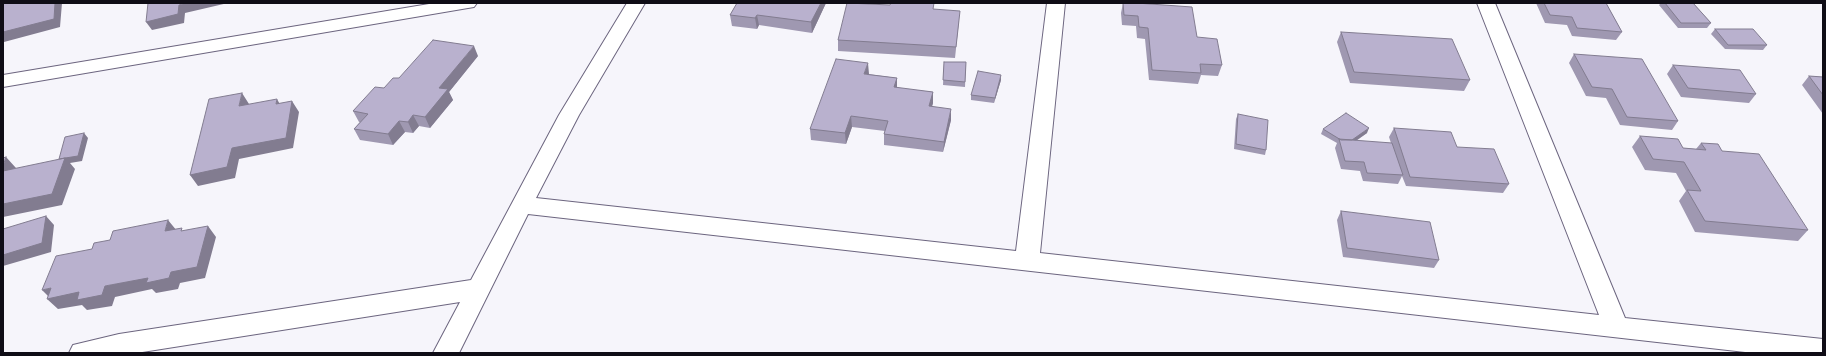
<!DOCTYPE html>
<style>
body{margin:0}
#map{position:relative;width:1826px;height:356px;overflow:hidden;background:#f6f5fb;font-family:Ubuntu,sans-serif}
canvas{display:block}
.frame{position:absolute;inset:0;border:4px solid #0f0d16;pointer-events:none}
</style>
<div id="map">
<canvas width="1826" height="356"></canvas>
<div class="frame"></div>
</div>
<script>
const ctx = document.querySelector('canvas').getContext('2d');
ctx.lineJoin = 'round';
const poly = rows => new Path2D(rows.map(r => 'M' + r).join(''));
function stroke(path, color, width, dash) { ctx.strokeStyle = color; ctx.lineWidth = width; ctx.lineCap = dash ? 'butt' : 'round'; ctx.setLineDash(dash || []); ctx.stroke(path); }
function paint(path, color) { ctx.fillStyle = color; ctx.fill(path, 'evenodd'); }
const minor = poly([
 [435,3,477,3,474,7,468,8,3,87,3,75,435,3],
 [627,3,645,3,579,115,536,198,1016,251,1047,3,1065,3,1040,253,1599,315,1477,3,1495,3,1625,318,1823,339,1823,353,1754,353,528,214,459,353,433,353,460,302,136,353,69,353,73,345,119,334,471,280,559,115,627,3]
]);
stroke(minor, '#6c657f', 2);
paint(minor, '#fff');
paint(poly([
 [737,3,826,3,812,33,759,25,757,29,732,26,730,15],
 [1123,3,1197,37,1222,65,1218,76,1201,75,1198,84,1149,80,1145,39,1137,38,1136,26,1122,25,1121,13],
 [1536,3,1606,3,1622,32,1616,40,1572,36,1567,25,1545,23],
 [1661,3,1693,3,1711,23,1707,28,1678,28,1659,5],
 [934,9,959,21,955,58,838,51,838,40],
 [1715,29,1767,45,1763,50,1725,49,1711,34],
 [1341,32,1470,80,1464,91,1350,83,1337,42],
 [1574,54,1678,121,1672,130,1620,125,1606,98,1586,96,1569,63],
 [478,56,449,92,453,100,430,128,419,126,413,133,405,132,393,145,360,140,354,129,360,122,359,122,353,111,384,88,399,78],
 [944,62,966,62,965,87,943,85],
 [1673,65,1756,94,1749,103,1681,97,1667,74],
 [868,74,897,78,897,88,933,92,933,103,932,106,951,120,943,152,884,145,884,134,885,131,852,127,846,144,811,140,810,129],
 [1809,76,1823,77,1823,114,1802,85],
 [1001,80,994,103,971,100,971,95],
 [1238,114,1266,150,1265,155,1234,149,1236,119],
 [1394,128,1457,147,1509,184,1503,193,1406,186,1402,176,1398,184,1363,181,1360,171,1341,169,1335,148,1337,143,1321,134,1323,129,1367,133,1356,141,1391,143,1389,137],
 [1640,136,1683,148,1696,149,1701,143,1722,151,1808,230,1798,241,1695,232,1679,201,1686,191,1676,173,1645,170,1632,147],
 [1341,211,1439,260,1434,268,1343,257,1337,220]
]), '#9f98b1');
paint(poly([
 [55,3,62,3,60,27,4,42,3,49,3,32],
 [186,3,228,3,185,13,184,23,152,30,146,22,179,5],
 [821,3,826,3,812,33,811,22],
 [757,15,759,25,757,29,755,18],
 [474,46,478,56,449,92,453,100,430,128,425,117,439,88],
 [868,63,869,74,864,74],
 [1001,75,1001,80,994,103,995,98],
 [897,78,897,88,894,87],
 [933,92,933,103,929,117,929,106],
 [242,93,249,104,246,117,239,106],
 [277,99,283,110,276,104],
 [292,101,299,112,293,148,239,159,235,178,198,186,190,175,232,148],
 [951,109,951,120,943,152,944,142],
 [413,115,419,126,413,133,408,122],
 [851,116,852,127,846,144,845,133],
 [399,121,405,132,393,145,388,134],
 [1369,128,1367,133,1345,148,1347,143],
 [84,133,88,138,82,161,70,163,75,169,62,205,3,217,3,204,65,158],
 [6,157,16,168,3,173,3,166],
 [46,216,54,225,51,252,3,266,3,255],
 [168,220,177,231,165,231],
 [208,226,216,237,205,278,180,283,178,289,156,293,152,289,115,297,112,306,87,310,82,305,58,309,47,299,50,298,42,290,51,288,105,286,171,272]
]), '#827c90');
const building = poly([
 [3,3,55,3,54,19,3,32,3,3],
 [148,3,186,3,179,5,178,14,146,22,148,3],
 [737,3,821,3,811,22,757,15,755,18,730,15,737,3],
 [847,3,890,5,891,3,934,3,933,9,960,11,956,47,838,40,847,3],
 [1123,3,1136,3,1192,7,1197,37,1217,39,1222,65,1200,64,1201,73,1152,70,1148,28,1139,27,1138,16,1124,15,1123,3],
 [1544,3,1606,3,1622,32,1577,28,1572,17,1550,15,1544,3],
 [1665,3,1693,3,1711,23,1681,23,1665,3],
 [1715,29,1753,29,1767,45,1728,45,1715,29],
 [1341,32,1452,39,1470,80,1354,72,1341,32],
 [433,40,474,46,439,88,448,89,425,117,413,115,408,122,399,121,388,134,354,129,368,114,353,111,375,87,384,88,393,78,399,78,433,40],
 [1574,54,1642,59,1678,121,1627,117,1612,89,1592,87,1574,54],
 [836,59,868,63,864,74,897,78,894,87,933,92,929,106,951,109,944,142,884,134,888,121,851,116,845,133,810,129,836,59],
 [944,62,966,62,965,82,943,80,944,62],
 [1673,65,1740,70,1756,94,1688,88,1673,65],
 [978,71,1001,75,995,98,971,95,978,71],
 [1809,76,1823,77,1823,95,1809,76],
 [242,93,239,106,277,99,276,104,292,101,286,138,232,148,227,167,190,175,209,99,242,93],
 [1346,113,1369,128,1352,140,1341,140,1323,129,1346,113],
 [1238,114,1268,120,1266,150,1236,144,1238,114],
 [1394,128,1451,132,1457,147,1494,149,1509,184,1410,177,1394,128],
 [84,133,78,156,59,159,65,137,84,133],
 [1640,136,1678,139,1683,148,1706,150,1701,143,1718,144,1722,151,1759,154,1808,230,1705,221,1687,190,1701,191,1684,162,1653,159,1640,136],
 [1339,139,1392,143,1403,175,1367,173,1364,162,1345,161,1339,139],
 [6,157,3,166,3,158,6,157],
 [65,158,52,194,3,204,3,171,65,158],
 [1341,211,1430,222,1439,260,1347,248,1341,211],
 [46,216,42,243,3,255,3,229,46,216],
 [168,220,165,231,182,228,181,231,208,226,197,267,171,272,169,278,146,283,148,278,105,286,102,295,77,300,79,292,47,299,51,288,42,290,56,256,92,249,94,243,110,240,113,231,168,220]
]);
paint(building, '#b9b1ce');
stroke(building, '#827c90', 1);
</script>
